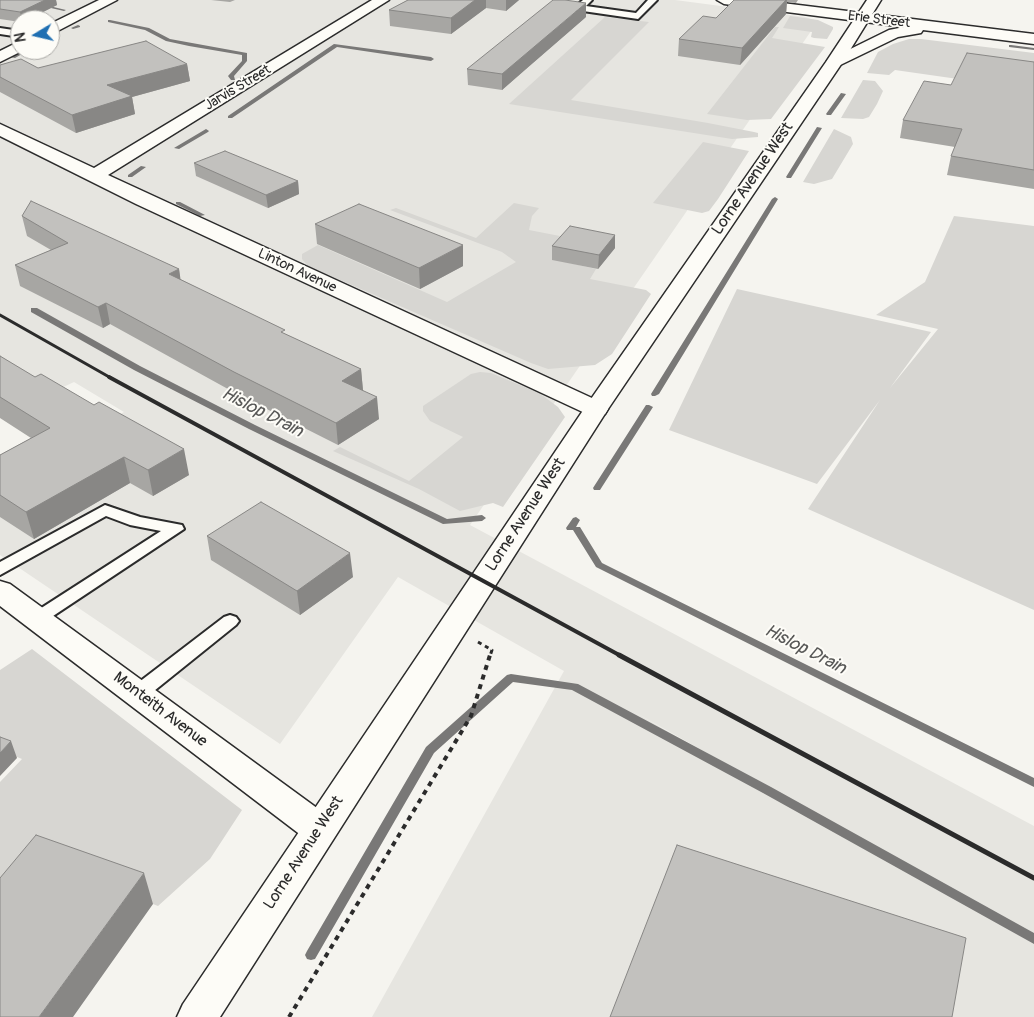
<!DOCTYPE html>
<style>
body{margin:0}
#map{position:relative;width:1034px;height:1017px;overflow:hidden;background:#f5f4ef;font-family:Pangolin,sans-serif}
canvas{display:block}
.north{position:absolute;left:10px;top:10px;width:50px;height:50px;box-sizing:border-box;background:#fdfcf7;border:1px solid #a9a8a5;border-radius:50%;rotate:261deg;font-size:14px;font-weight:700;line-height:20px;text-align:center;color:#2b2b2b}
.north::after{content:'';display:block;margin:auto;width:18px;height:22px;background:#1f6fb2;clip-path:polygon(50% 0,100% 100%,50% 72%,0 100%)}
</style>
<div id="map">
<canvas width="1034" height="1017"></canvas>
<div class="north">N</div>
</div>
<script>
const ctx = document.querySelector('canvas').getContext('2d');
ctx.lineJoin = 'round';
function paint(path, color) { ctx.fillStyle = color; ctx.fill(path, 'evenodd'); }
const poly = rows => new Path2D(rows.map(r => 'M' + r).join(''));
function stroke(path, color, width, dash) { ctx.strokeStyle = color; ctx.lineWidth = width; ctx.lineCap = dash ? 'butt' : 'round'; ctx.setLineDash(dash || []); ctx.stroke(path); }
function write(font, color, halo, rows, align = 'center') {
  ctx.font = font + ' Pangolin,sans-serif'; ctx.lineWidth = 4; ctx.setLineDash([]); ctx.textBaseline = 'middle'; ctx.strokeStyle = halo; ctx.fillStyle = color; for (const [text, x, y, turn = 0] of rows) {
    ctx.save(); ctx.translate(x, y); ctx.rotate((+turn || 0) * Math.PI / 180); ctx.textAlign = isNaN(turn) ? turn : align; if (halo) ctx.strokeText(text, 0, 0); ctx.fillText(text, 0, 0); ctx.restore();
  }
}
paint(poly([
 [0,0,675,0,805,17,818,21,470,525,1034,826,1034,938,631,710,1034,944,1034,1017,372,1017,564,671,398,577,280,744,0,555,0,475,124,412,74,382,0,417],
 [20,20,50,20,50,50,20,50]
]), '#e6e5e0');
paint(poly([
 [790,16,818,20,833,27,833,29,827,39,814,38,811,37,812,32,783,28],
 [605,17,649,22,571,100,708,123,754,132,758,133,758,137,732,139,509,104],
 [775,27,779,27,772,38,825,47,771,119,747,120,707,114],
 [909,39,921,39,1034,53,1034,78,960,67,959,69,963,70,958,79,895,70,889,75,867,73,878,52,893,44],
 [863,80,875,81,883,91,877,104,869,117,863,119,841,118],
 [834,129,851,137,853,144,832,179,814,184,803,182],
 [703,142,749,151,718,199,709,211,702,213,653,203],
 [514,203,539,208,532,216,529,230,565,237,552,259,596,269,590,279,646,290,651,294,612,354,595,365,548,369,531,363,308,266,302,259,302,254,318,245,447,302,516,262,502,252,390,210,396,208,476,238],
 [954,216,1034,226,1034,610,808,509,880,400,817,484,669,430,737,289,931,332,890,388,938,329,876,315,925,282],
 [480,372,491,373,539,393,558,407,565,417,503,507,493,503,460,511,419,489,333,451,340,447,409,481,463,437,430,421,423,411,423,406,471,374],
 [32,649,242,810,210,859,158,906,45,861,0,914,0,782,22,759,0,750,0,670]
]), '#d7d6d2');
paint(poly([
 [16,0,24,0,66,10,64,11,16,0],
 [110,20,149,28,170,39,247,53,247,61,234,76,235,80,231,80,228,76,242,61,242,55,189,46,166,41,145,30,108,22,108,20,110,20],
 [78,25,80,26,80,27,73,29,71,28,78,25],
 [334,44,431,57,434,59,431,61,337,47,232,118,228,118,228,116,334,44],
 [1011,45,1034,48,1034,50,1009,47,1009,45,1011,45],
 [23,50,29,50,15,58,10,57,23,50],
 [841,93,846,94,831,115,827,115,826,114,841,93],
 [817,127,822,128,791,178,787,178,786,177,817,127],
 [206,129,209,131,208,132,179,149,174,148,206,129],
 [141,166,146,167,132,177,128,177,128,175,141,166],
 [775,197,778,199,659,394,655,396,652,396,651,394,772,199,775,197],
 [176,202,180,202,205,215,200,216,176,204,176,202],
 [31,308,37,308,140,366,255,425,447,519,482,515,486,518,482,521,443,524,249,429,134,370,31,312,31,308],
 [646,405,649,405,653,407,600,490,594,490,593,488,646,405],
 [576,517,580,520,576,527,580,527,602,563,1034,778,1034,787,596,567,573,530,567,530,566,528,573,518,576,517],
 [511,674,578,684,771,787,1034,933,1034,944,763,793,572,690,513,682,434,753,315,959,311,960,307,959,305,955,307,951,426,747,507,675,511,674]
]), '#797877');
const service = poly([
 [583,0,592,0,586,6,636,13,648,0,657,0,638,19,576,10,576,6,583,0],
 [0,28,20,31,20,37,0,34,0,28],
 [105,505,140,517,182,525,184,529,44,622,38,624,32,622,29,618,32,614,161,531,130,525,106,516,0,575,0,562,105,505],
 [230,615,236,617,239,621,236,625,144,699,137,701,130,699,127,694,130,689,224,617,230,615]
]);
const minor = poly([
 [99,0,117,0,50,35,50,24,99,0],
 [372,0,389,0,108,175,605,404,608,409,605,414,596,416,587,414,136,204,0,136,0,124,94,168,372,0],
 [20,41,20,50,24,50,0,62,0,51,20,41],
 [0,581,10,584,332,819,337,829,332,839,319,843,306,839,0,606,0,581]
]);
const secondary = poly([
 [867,0,881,0,842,63,608,409,220,1017,177,1017,183,1004,584,409,826,62,867,0]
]);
const primary = poly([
 [717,0,758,0,1034,34,1034,44,923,30,921,33,898,37,834,68,828,66,826,63,828,60,889,30,904,27,724,4,717,0]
]);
stroke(service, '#2b2b2b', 4);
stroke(minor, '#2b2b2b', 3);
stroke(secondary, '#2b2b2b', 3);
stroke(primary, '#2b2b2b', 3);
stroke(poly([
 [478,642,492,650,490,656]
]), '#2b2b2b', 3, [4, 4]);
stroke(poly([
 [289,1017,471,716,490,655]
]), '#2b2b2b', 4, [5, 5]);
paint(service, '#fdfcf7');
paint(minor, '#fdfcf7');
paint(secondary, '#fdfcf7');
paint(primary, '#fdfcf7');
stroke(poly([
 [0,315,111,378]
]), '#2b2b2b', 3);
stroke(poly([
 [109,377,621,656]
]), '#2b2b2b', 4);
stroke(poly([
 [619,655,1034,878]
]), '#2b2b2b', 5);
paint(poly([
 [0,0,56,0,57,5,27,20,20,20,20,22,0,19],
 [211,0,235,0,230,2],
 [408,0,519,0,506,11,486,8,451,34,390,26,389,10],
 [734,0,798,0,796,3,787,2,786,14,740,65,678,56,679,39,716,18],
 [586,17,526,69,502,90,468,85,467,69],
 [1034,62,1034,189,947,175,951,156,955,147,900,138,903,120,951,85],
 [187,64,190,81,132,97,135,114,76,133,0,92,0,65,38,68],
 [194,163,298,181,299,194,268,208,196,176],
 [22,216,179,269,180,279,285,334,361,369,363,390,379,419,338,445,237,394,110,324,103,328,20,286,15,265,51,250,27,236],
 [315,224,463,266,420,289,317,244],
 [615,235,615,248,598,269,552,260,552,246],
 [0,356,189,475,153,496,130,483,34,539,0,517,0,455,31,438,0,418],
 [207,536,353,577,300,615,211,560]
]), '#a7a6a3');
paint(poly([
 [45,0,56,0,57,5,27,20,22,20,20,12],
 [475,0,486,0,486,8,451,34,451,18],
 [506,0,519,0,506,11],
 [786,0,787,0,786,14,740,65,742,48],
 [586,3,586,17,526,69,502,90,502,74],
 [187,64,190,81,132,97,135,114,76,133,72,115,107,85],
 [298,181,299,194,268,208,266,195],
 [615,235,615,248,598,269,599,255],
 [463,245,463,266,420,289,419,268],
 [179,269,182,289,169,274],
 [106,303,110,324,103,328,98,307],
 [361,369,363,391,342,381],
 [377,397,379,419,338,445,336,423],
 [184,449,189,475,153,496,148,470],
 [124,457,130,483,34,539,26,512],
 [350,553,353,577,300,615,297,591],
 [11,741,17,758,0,776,0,753],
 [144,873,153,904,73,1017,39,1017]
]), '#888785');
const building = poly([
 [0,0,45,0,20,12,0,9,0,0],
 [408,0,475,0,451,18,389,10,408,0],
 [553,0,565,0,586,3,502,74,467,69,553,0],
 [734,0,786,0,742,48,679,39,703,16,716,18,734,0],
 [146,41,187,64,107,85,132,96,72,115,0,77,0,65,21,59,38,68,146,41],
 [967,53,1034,62,1034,170,951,156,962,129,903,120,924,81,951,85,967,53],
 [225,151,298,181,266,195,194,163,225,151],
 [31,201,179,269,169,274,285,330,281,332,361,369,342,381,377,397,336,423,234,372,106,303,98,307,15,265,68,243,22,216,31,201],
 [359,204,463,245,419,268,315,224,359,204],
 [570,226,615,235,599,255,552,246,570,226],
 [0,356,35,377,41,374,94,405,99,402,184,449,148,470,124,457,26,512,0,495,0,455,50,428,0,397,0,356],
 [261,502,350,553,297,591,207,536,261,502],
 [0,737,11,741,0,753,0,737],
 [36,835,144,873,39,1017,0,1017,0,878,36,835],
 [677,845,966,938,952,1017,610,1017,677,845]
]);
paint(building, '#c2c1be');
stroke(building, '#888785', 1);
write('14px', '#2b2b2b', '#fdfcf7', [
 ["Erie Street",879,20,7],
 ["Jarvis Street",238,88,-31],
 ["Linton Avenue",297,271,25]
]);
write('16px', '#2b2b2b', '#fdfcf7', [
 ["Lorne Avenue West",753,179,-56],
 ["Lorne Avenue West",526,515,-57],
 ["Monteith Avenue",160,710,37],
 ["Lorne Avenue West",304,853,-57]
]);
write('italic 18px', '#585857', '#fdfcf7', [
 ["Hislop Drain",262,413,27],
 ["Hislop Drain",805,650,27]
]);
</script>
